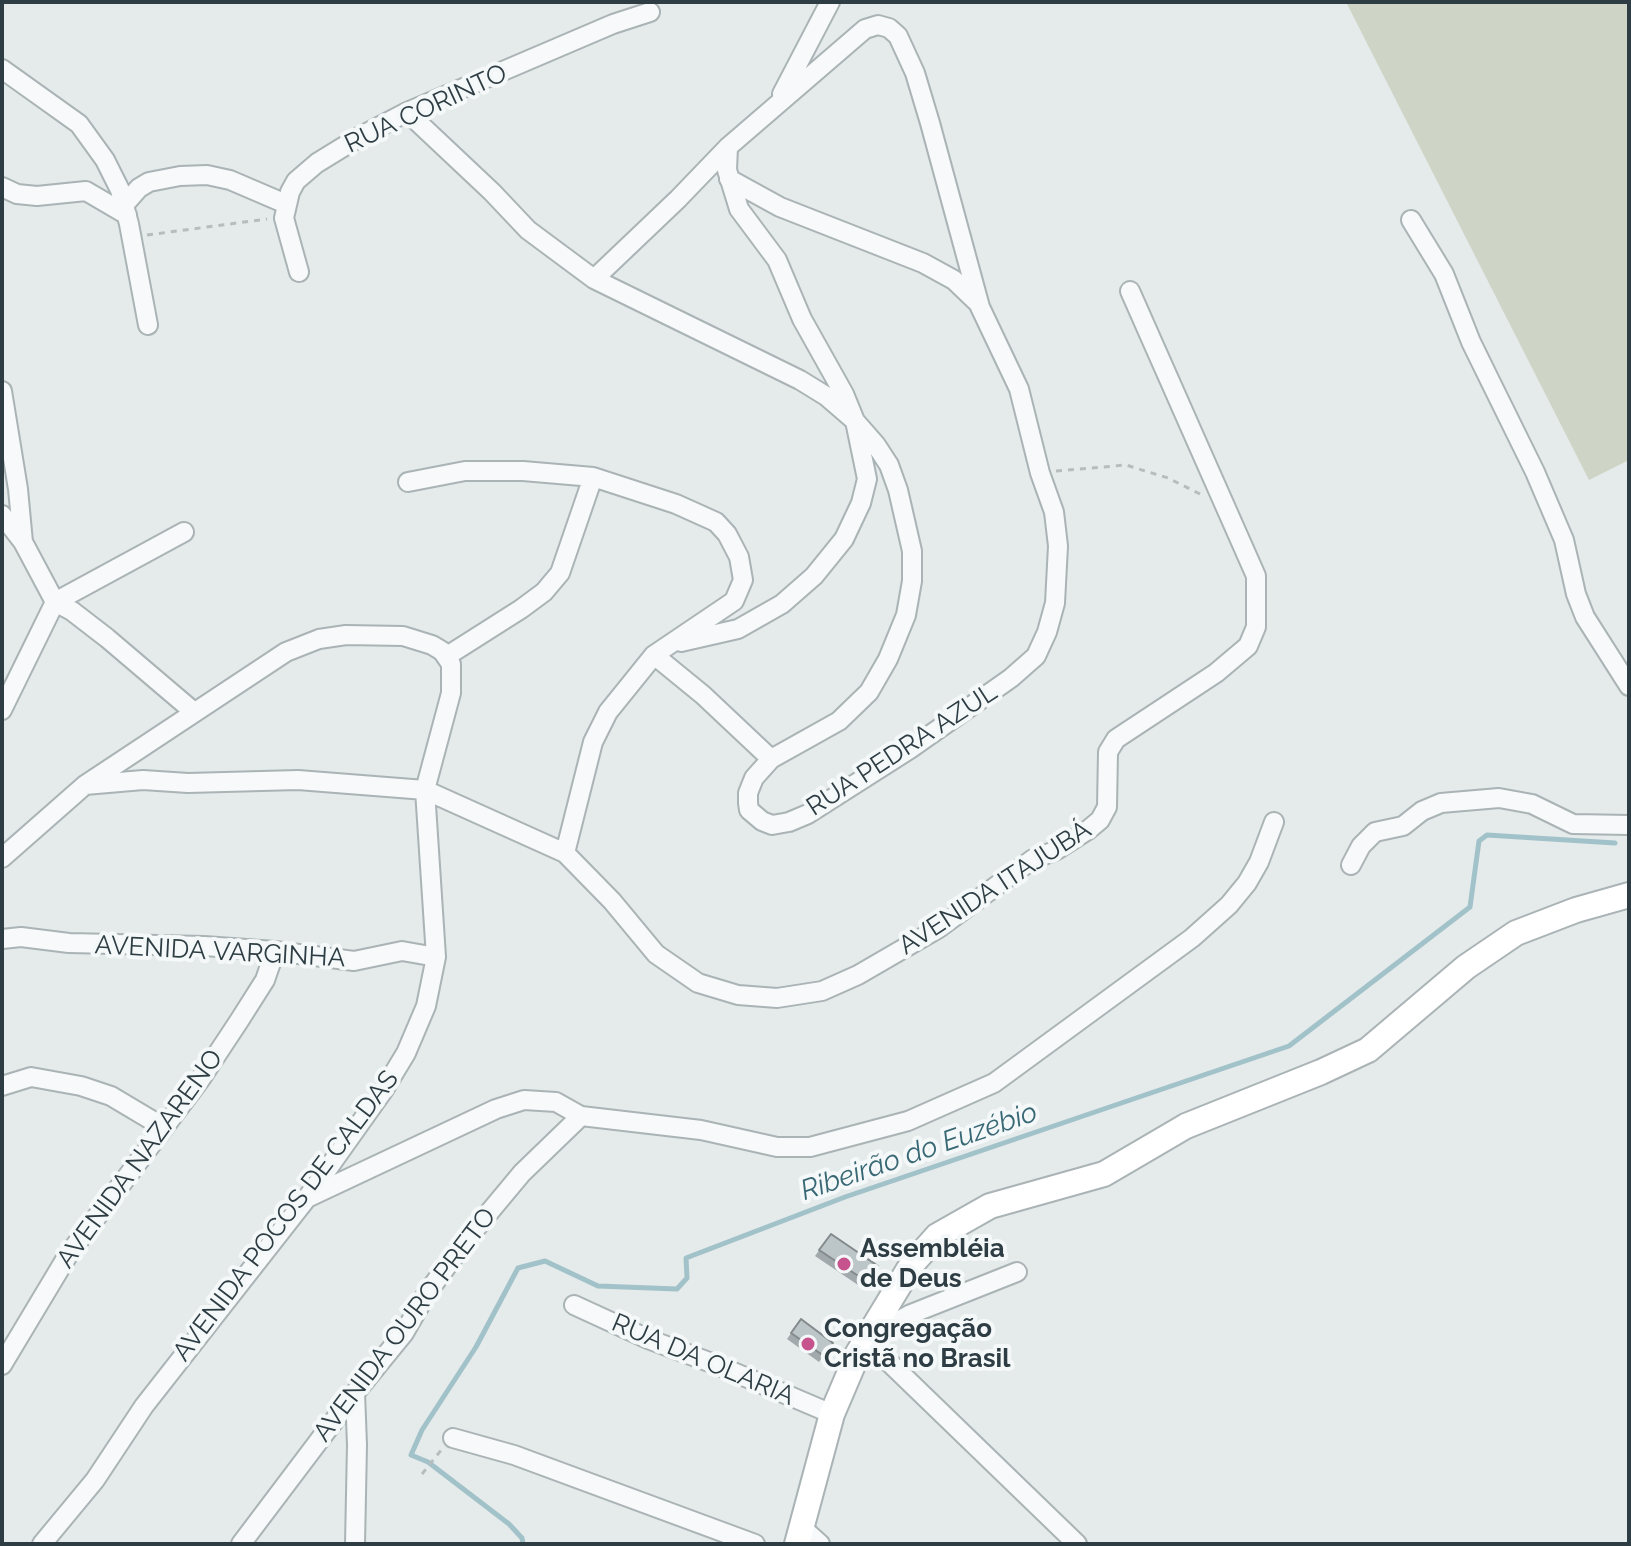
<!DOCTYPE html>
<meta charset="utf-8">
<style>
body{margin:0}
#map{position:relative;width:1631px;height:1546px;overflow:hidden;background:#e5eaeb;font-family:Raleway,sans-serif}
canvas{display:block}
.frame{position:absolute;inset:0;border:4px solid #2d3d43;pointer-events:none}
</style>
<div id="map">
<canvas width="1631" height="1546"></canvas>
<div class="frame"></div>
</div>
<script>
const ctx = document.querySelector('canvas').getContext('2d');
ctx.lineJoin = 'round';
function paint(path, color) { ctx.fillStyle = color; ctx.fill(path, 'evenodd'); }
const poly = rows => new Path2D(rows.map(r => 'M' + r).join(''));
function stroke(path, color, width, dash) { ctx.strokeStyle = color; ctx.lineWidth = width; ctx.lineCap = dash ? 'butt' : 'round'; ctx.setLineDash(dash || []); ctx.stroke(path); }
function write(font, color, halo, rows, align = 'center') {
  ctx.font = font + ' Raleway,sans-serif'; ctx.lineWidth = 8; ctx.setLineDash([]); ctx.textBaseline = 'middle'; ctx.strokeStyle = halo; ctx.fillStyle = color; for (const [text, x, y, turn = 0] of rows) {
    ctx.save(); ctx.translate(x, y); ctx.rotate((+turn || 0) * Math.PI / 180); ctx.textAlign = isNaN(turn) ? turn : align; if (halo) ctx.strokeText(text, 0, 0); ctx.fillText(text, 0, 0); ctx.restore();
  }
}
paint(poly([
 [1346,2,1629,2,1629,460,1589,480]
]), '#cfd5c6');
stroke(poly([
 [523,1544,522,1538,509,1524,428,1462,411,1455,422,1430,476,1347,518,1268,545,1261,598,1286,677,1289,687,1278,686,1258,845,1197,1289,1046,1470,907,1479,841,1487,835,1615,843]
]), '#a2c2c9', 5);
const street = poly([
 [2,69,79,124,105,160,120,190,129,224,148,325],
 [782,94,830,2],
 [407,112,492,192,528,230,594,279,800,380,826,396,855,421,876,445,889,465,898,490,912,551,912,581,906,615,888,659,869,692,839,721,771,759,754,778,748,793,748,803,749,810,762,821,772,825,789,822,808,814,910,749,1011,678,1036,656,1047,632,1055,603,1058,546,1054,512,1040,473,1019,389,980,307,930,123,915,73,898,36,889,28,878,25,865,29,728,147,678,199,594,279],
 [729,179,780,207,923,263,954,280,979,304],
 [2,187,17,194,37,196,86,191,127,215],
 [124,205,139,188,149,182,180,176,207,175,230,180,286,204],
 [1411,220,1444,274,1471,342,1535,472,1564,540,1576,594,1585,617,1629,686],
 [299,272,284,218,290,192,296,181,317,163,361,136,407,112,613,24,650,12],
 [2,391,18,489,23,542],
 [408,482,465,471,523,471,593,477,676,504,716,522,727,534,739,557,743,580,734,601,654,655,608,712,593,742,565,853],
 [2,515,23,542,55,602,72,611,107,638,194,712],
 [681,642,738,629,782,604,814,576,844,539,861,503,867,479,855,421,844,394,802,319,777,260,739,209,727,170,728,147],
 [654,655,703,695,771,759],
 [447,656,521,609,544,592,560,573,593,477],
 [2,710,55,602,184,532],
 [85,785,143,780,188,783,298,780,425,790,565,853,612,901,656,954,698,983,738,995,777,998,822,991,858,975,939,928,1033,859,1055,851,1088,830,1100,820,1107,807,1108,752,1116,739,1216,673,1248,646,1256,627,1256,576,1130,291],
 [2,858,85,785,286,652,319,639,346,635,403,636,432,645,442,651,451,664,451,693,425,790,436,957,426,1006,406,1053,383,1091,307,1198,144,1406,95,1480,42,1544],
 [1351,865,1361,846,1375,832,1403,826,1422,811,1441,803,1499,798,1532,804,1573,824,1629,825],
 [2,939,21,937,69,943,204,946,275,951,354,961,402,951,436,957],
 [2,1086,31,1077,81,1086,111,1096,163,1127],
 [309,1197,496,1109,524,1100,556,1102,581,1116,701,1130,777,1147,810,1147,908,1121,994,1083,1192,938,1229,905,1247,883,1259,862,1274,822],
 [1017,1272,911,1314,865,1339,1077,1544],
 [574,1305,648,1339,717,1365,832,1414],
 [2,1365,68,1255,200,1080,239,1021,265,980,275,951],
 [355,1393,357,1445,355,1544],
 [453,1438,514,1455,755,1544],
 [800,1526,820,1544],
 [241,1544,355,1393,404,1333,427,1293,467,1239,522,1173,581,1116]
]);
const secondary = poly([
 [797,1544,832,1414,858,1353,912,1264,937,1236,990,1206,1104,1174,1186,1126,1321,1072,1368,1050,1466,967,1516,933,1576,910,1629,895]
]);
stroke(street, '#aab3b5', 22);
stroke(secondary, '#aab3b5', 28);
stroke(poly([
 [147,235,267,219],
 [1056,471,1126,465,1168,478,1202,495],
 [422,1474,442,1449]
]), '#b6bdbf', 3, [6, 6]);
stroke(street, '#f7f9fa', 18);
stroke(secondary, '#fff', 24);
paint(poly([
 [831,1234,878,1266,861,1287,815,1256],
 [801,1319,833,1343,819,1362,787,1339]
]), '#a2a9ac');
const building = poly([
 [831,1234,878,1266,866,1281,819,1250,831,1234],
 [801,1319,833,1343,824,1356,791,1333,801,1319]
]);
paint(building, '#bcc5c8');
stroke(building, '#848a8c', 2);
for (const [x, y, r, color] of [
 [844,1264,8,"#c6538d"],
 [808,1344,8,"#c6538d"]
]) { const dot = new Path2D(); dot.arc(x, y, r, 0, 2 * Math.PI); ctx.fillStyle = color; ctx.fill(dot); stroke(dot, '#f4f8f9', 3); }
write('26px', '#2d3d43', '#f4f8f9', [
 ["RUA CORINTO",426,109,-25],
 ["RUA PEDRA AZUL",902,750,-33],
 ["AVENIDA ITAJUBÁ",995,888,-33],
 ["AVENIDA VARGINHA",220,952,3],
 ["AVENIDA NAZARENO",140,1159,-54],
 ["AVENIDA POCOS DE CALDAS",286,1216,-53],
 ["AVENIDA OURO PRETO",405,1325,-53],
 ["RUA DA OLARIA",703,1360,23]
]);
write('bold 26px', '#2d3d43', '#f4f8f9', [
 ["Assembléia",860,1249],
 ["de Deus",860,1279],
 ["Congregação",824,1329],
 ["Cristã no Brasil",824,1359]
], 'left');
write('italic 28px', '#396875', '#f4f8f9', [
 ["Ribeirão do Euzébio",919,1152,-19]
]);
</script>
